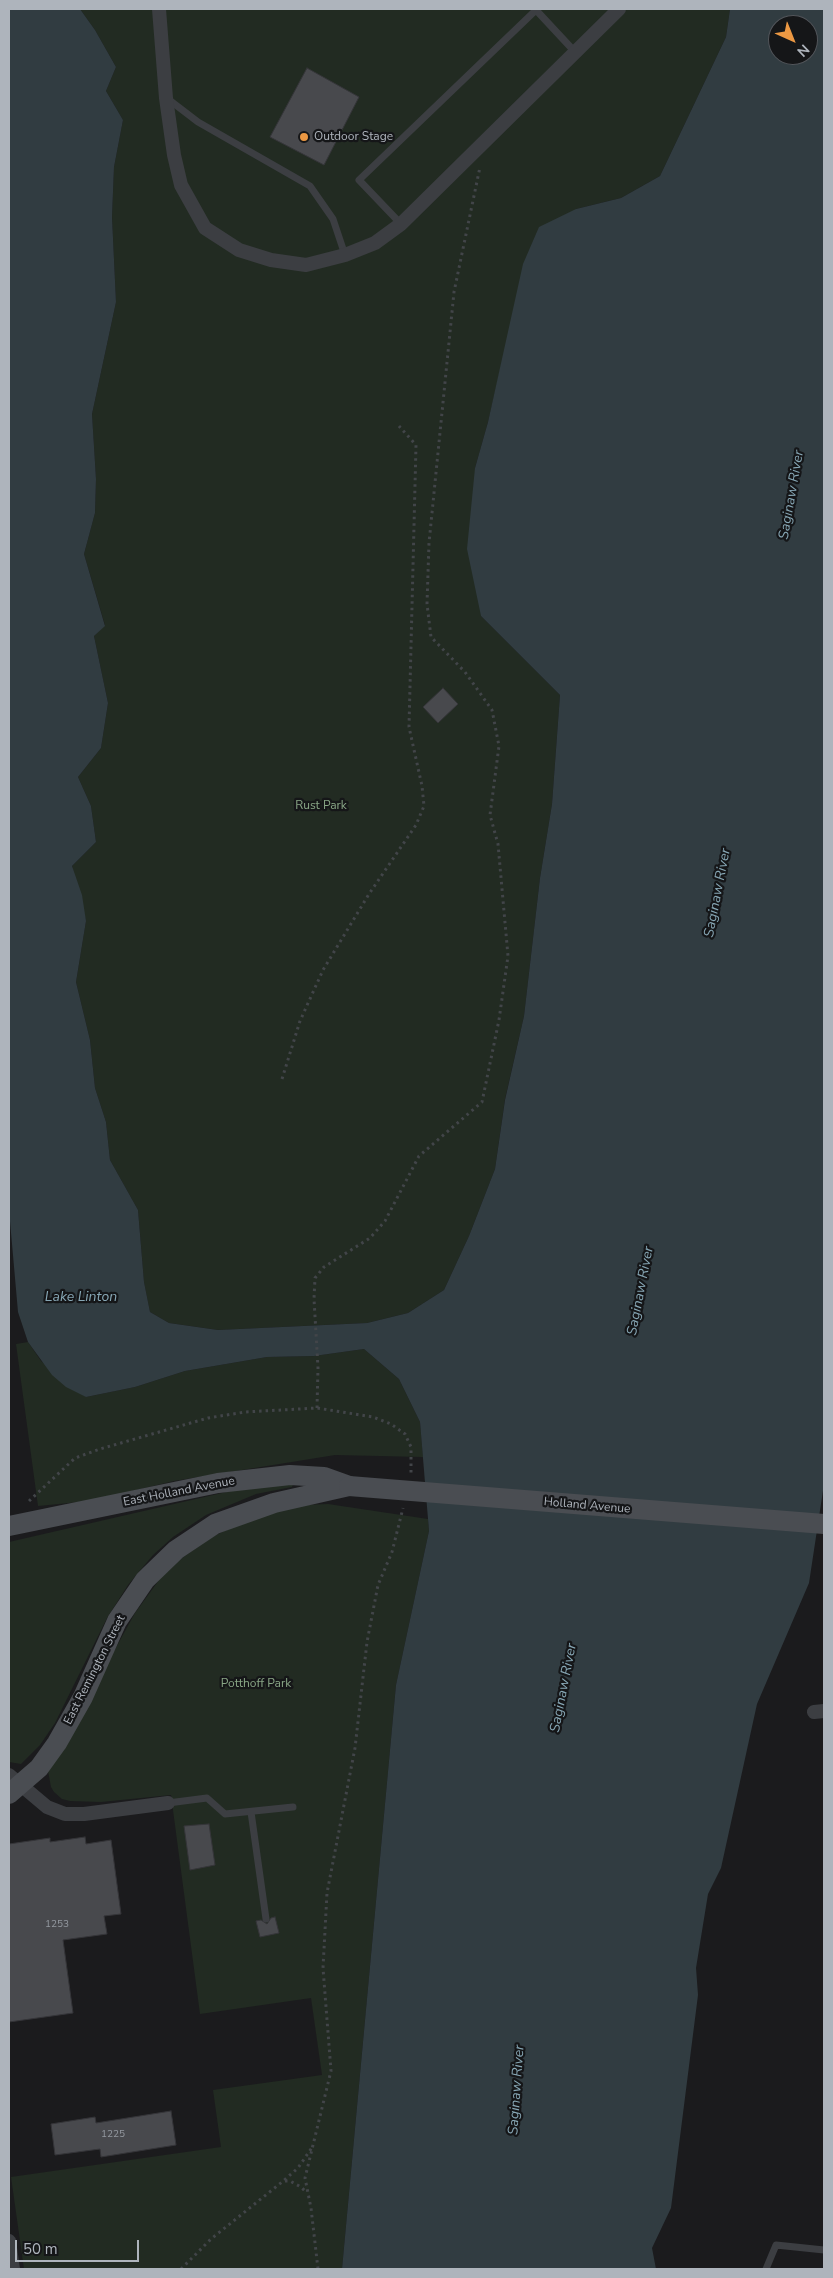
<!DOCTYPE html>
<style>
body{margin:0}
#map{position:relative;width:833px;height:2278px;overflow:hidden;background:#1b1b1d;font-family:"Nunito Sans",sans-serif}
canvas{display:block}
.frame{position:absolute;inset:0;border:10px solid #aeb4bc;pointer-events:none}
.north{position:absolute;left:768px;top:15px;width:50px;height:50px;box-sizing:border-box;background:#151618;border:1px solid #52555a;border-radius:50%;rotate:136deg;font-size:14px;font-weight:700;line-height:20px;text-align:center;color:#aeb4bc}
.north::after{content:'';display:block;margin:auto;width:18px;height:22px;background:#ec9843;clip-path:polygon(50% 0,100% 100%,50% 72%,0 100%)}
.scale{position:absolute;left:15px;top:2240px;width:124px;height:22px;box-sizing:border-box;border:2px solid #aeb4bc;border-top:0;padding-left:6px;font-size:15px;line-height:18px;white-space:nowrap;color:#aeb4bc;-webkit-text-stroke:4px #151618;paint-order:stroke}
</style>
<div id="map">
<canvas width="833" height="2278"></canvas>
<div class="frame"></div>
<div class="north">N</div>
<div class="scale">50 m</div>
</div>
<script>
const ctx = document.querySelector('canvas').getContext('2d');
ctx.lineJoin = 'round';
function paint(path, color) { ctx.fillStyle = color; ctx.fill(path, 'evenodd'); }
const poly = rows => new Path2D(rows.map(r => 'M' + r).join(''));
function stroke(path, color, width, dash) { ctx.strokeStyle = color; ctx.lineWidth = width; ctx.lineCap = dash ? 'butt' : 'round'; ctx.setLineDash(dash || []); ctx.stroke(path); }
function write(font, color, halo, rows, align = 'center') {
  ctx.font = font + ' "Nunito Sans",sans-serif'; ctx.lineWidth = 4.5; ctx.setLineDash([]); ctx.textBaseline = 'middle'; ctx.strokeStyle = halo; ctx.fillStyle = color; for (const [text, x, y, turn = 0] of rows) {
    ctx.save(); ctx.translate(x, y); ctx.rotate((+turn || 0) * Math.PI / 180); ctx.textAlign = isNaN(turn) ? turn : align; if (halo) ctx.strokeText(text, 0, 0); ctx.fillText(text, 0, 0); ctx.restore();
  }
}
paint(poly([
 [80,9,730,9,726,37,660,176,621,198,576,209,515,307,488,422,475,468,481,616,560,695,552,804,540,878,524,1016,505,1099,495,1169,469,1236,444,1290,408,1313,367,1323,218,1330,169,1323,150,1312,144,1282,138,1210,110,1160,106,1122,95,1088,90,1040,76,982,86,921,72,866,96,842,91,806,78,777,101,748,108,703,94,636,105,625,84,554,95,513,96,479,92,414,116,302,112,217,114,167,123,120,106,91,116,67,95,30],
 [28,1342,41,1361,86,1397,135,1387,185,1371,267,1357,314,1356,364,1349,399,1379,420,1422,423,1457,335,1455,174,1481,90,1501,38,1506,16,1344],
 [293,1484,292,1487,256,1494,206,1515,173,1537,153,1555,128,1585,107,1618,55,1723,40,1745,21,1764,9,1762,9,1542,248,1487],
 [328,1504,428,1519,429,1531,396,1685,342,2269,24,2269,11,2177,221,2147,213,2090,322,2075,311,1998,200,2014,171,1795,101,1802,70,1801,62,1799,54,1792,51,1787,48,1771,135,1613,162,1576,176,1562,214,1536,253,1517,303,1505]
]), '#222b22');
paint(poly([
 [9,9,80,9,95,30,116,67,106,91,123,120,114,167,112,217,116,302,92,414,96,479,95,513,84,554,105,626,94,636,108,703,101,748,78,777,91,806,96,842,72,866,82,895,86,921,76,982,90,1040,95,1088,106,1122,110,1160,138,1210,144,1282,150,1312,169,1323,218,1330,367,1323,408,1313,444,1290,469,1236,495,1169,505,1100,524,1016,540,878,552,804,560,695,481,616,467,549,475,468,488,422,523,264,539,227,576,209,621,198,660,176,726,37,730,9,824,9,824,1484,809,1583,757,1704,721,1868,708,1894,696,1968,698,1995,671,2208,652,2248,656,2269,342,2269,396,1685,429,1531,420,1422,399,1379,364,1349,314,1356,267,1357,185,1371,135,1387,86,1397,66,1387,52,1375,28,1342,18,1312,9,1210],
 [778,25,808,25,808,55,778,55]
]), '#313c41');
const building = poly([
 [307,68,359,97,324,165,270,137,307,68],
 [443,688,458,704,438,723,423,707,443,688],
 [209,1824,215,1865,190,1870,184,1826,209,1824],
 [85,1837,86,1844,111,1840,121,1914,104,1916,107,1934,63,1940,73,2013,9,2022,9,1844,50,1838,50,1842,85,1837],
 [275,1917,279,1933,260,1937,256,1921,261,1920,267,1924,271,1918,275,1917],
 [171,2111,176,2145,101,2157,100,2149,55,2155,51,2124,95,2117,96,2123,171,2111]
]);
paint(building, '#48494d');
stroke(building, '#353539', 1);
stroke(poly([
 [282,1079,300,1021,323,970,369,894,416,825,424,806,422,786,409,727,416,445,399,426],
 [317,1408,318,1368,314,1299,315,1278,324,1267,370,1238,385,1221,419,1156,482,1102,499,1020,508,956,498,844,490,815,499,746,492,710,465,672,431,637,427,604,429,543,454,292,480,167],
 [29,1501,75,1458,100,1449,208,1418,245,1412,317,1408,373,1417,391,1424,405,1434,411,1447,411,1473],
 [285,2181,290,2181,301,2187,307,2193],
 [181,2269,211,2239,282,2182,298,2168,313,2146],
 [318,2269,311,2208,305,2178,331,2071,323,1968,327,1893,355,1748,367,1642,378,1585,392,1552,403,1508]
]), '#424549', 3, [2.5, 4]);
stroke(poly([
 [168,99,198,122,310,186,333,219,345,255],
 [401,224,359,180,536,10,576,53],
 [168,1803,207,1798,225,1814,293,1807],
 [251,1812,266,1919],
 [766,2269,776,2245,824,2250]
]), '#3c3e42', 7);
stroke(poly([
 [159,9,166,98,174,155,181,185,205,228,239,250,271,260,306,265,345,255,375,243,401,224,619,9],
 [814,1712,824,1711],
 [9,1775,47,1807,65,1814,84,1814,168,1803],
 [9,2241,13,2269]
]), '#3c3e42', 14);
stroke(poly([
 [9,1526,218,1483,290,1475,324,1477,349,1486],
 [9,1794,39,1768,57,1743,83,1697,117,1621,145,1580,176,1550,215,1524,274,1503,349,1486]
]), '#4a4d52', 20);
stroke(poly([
 [349,1486,824,1524]
]), '#4a4d52', 20);
for (const [x, y, r, color] of [
 [304,137,5,"#ec9843"]
]) { const dot = new Path2D(); dot.arc(x, y, r, 0, 2 * Math.PI); ctx.fillStyle = color; ctx.fill(dot); stroke(dot, '#151618', 2); }
write('10px', '#9499a0', null, [
 ["1253",57,1925],
 ["1225",113,2135]
]);
write('12px', '#aeb4bc', '#151618', [
 ["Outdoor Stage",314,137]
], 'left');
write('12px', '#89a686', '#151618', [
 ["Rust Park",321,806],
 ["Potthoff Park",256,1684]
]);
write('12px', '#aeb4bc', '#151618', [
 ["East Holland Avenue",179,1492,-11],
 ["Holland Avenue",587,1506,5],
 ["East Remington Street",95,1670,-63]
]);
write('italic 14px', '#87a7b5', '#151618', [
 ["Saginaw River",792,495,-80],
 ["Saginaw River",718,893,-79],
 ["Saginaw River",641,1291,-79],
 ["Lake Linton",81,1298],
 ["Saginaw River",564,1688,-79],
 ["Saginaw River",517,2090,-86]
]);
</script>
